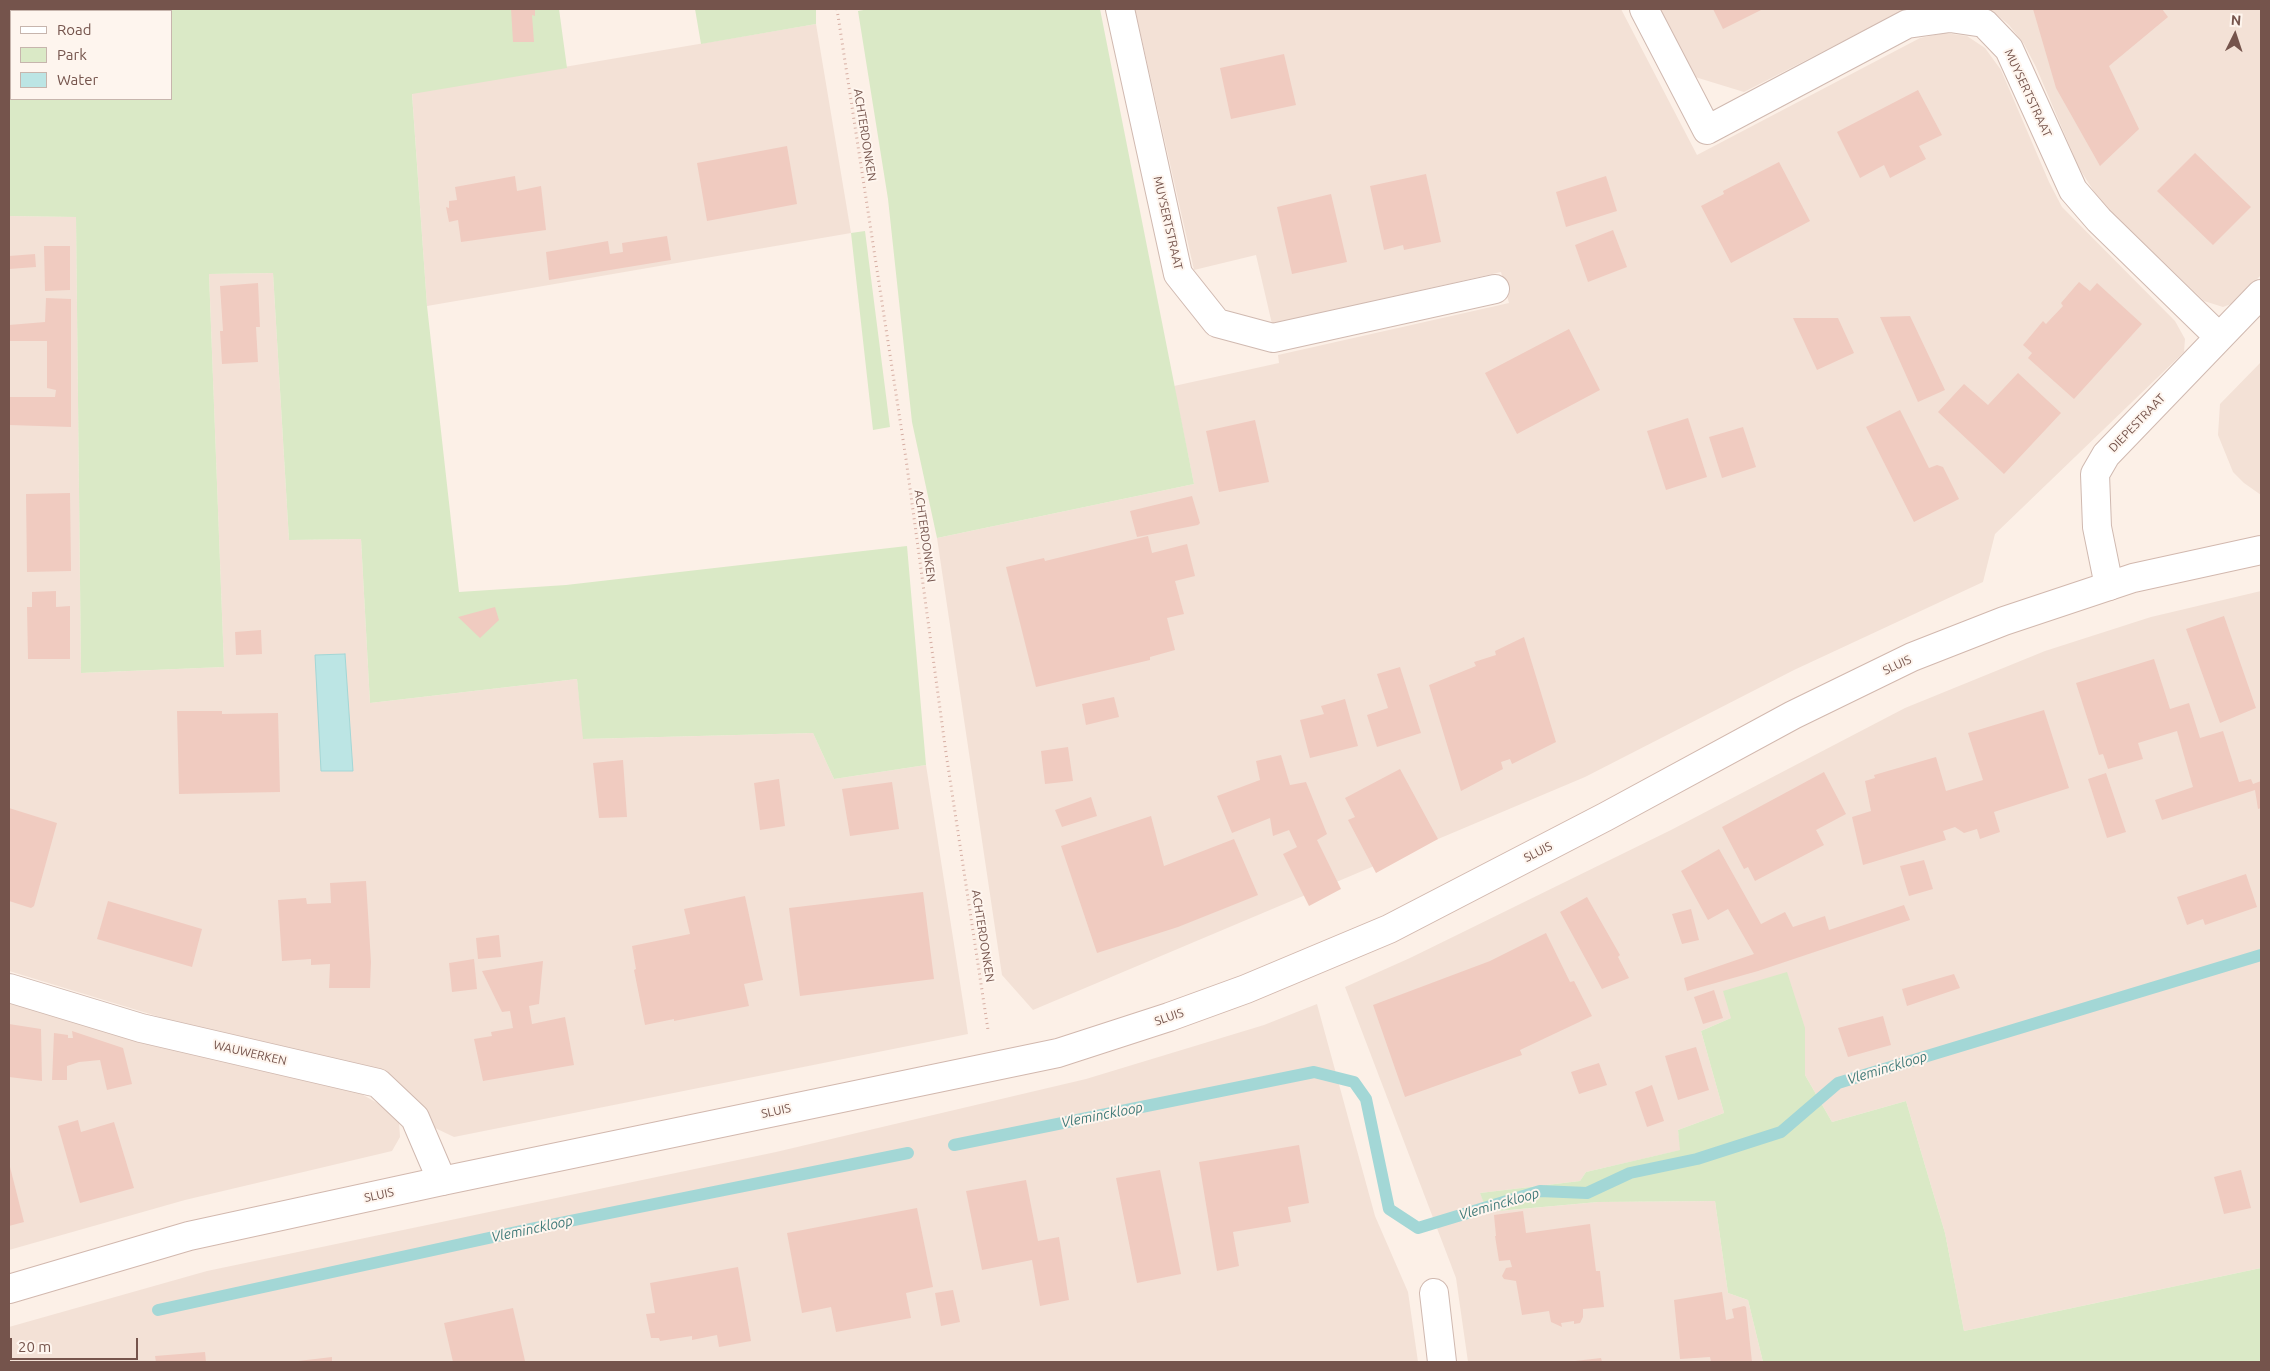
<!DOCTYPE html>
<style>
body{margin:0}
#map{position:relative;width:2270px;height:1371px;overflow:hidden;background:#fcf0e7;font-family:Ubuntu,sans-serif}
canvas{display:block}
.frame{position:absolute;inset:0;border:10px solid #75544c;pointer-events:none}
.legend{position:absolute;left:10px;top:10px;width:162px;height:90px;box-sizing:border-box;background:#fef5ee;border:1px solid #c7b5ad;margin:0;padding:6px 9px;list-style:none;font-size:15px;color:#75544c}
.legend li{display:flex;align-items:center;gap:10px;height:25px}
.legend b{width:25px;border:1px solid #c7b5ad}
.north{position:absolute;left:2210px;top:10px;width:50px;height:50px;-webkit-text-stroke:4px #fef5ee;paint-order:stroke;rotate:4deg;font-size:14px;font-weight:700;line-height:20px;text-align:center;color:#75544c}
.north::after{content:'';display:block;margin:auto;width:18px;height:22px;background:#75544c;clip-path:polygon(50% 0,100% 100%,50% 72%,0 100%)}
.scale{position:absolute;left:10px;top:1338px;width:128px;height:22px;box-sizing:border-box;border:2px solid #75544c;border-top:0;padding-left:6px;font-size:15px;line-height:18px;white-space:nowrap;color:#75544c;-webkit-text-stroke:4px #fef5ee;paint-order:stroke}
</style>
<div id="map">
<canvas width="2270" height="1371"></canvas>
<div class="frame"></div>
<ul class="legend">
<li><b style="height:6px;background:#fff"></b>Road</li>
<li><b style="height:14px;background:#dae9c6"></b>Park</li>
<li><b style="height:14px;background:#bce5e4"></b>Water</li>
</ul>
<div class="north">N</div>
<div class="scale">20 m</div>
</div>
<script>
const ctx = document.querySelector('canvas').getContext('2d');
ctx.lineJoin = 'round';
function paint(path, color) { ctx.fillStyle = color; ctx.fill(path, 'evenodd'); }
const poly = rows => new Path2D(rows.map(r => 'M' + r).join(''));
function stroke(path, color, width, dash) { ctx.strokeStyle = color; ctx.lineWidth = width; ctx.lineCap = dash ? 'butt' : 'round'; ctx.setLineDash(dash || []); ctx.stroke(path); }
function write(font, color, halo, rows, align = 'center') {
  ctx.font = font + ' Ubuntu,sans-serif'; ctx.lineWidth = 4; ctx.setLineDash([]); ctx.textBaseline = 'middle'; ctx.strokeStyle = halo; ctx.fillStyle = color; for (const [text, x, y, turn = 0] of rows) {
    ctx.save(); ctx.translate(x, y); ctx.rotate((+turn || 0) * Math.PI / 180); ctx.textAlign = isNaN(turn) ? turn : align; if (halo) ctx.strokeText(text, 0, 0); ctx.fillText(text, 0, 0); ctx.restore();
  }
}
paint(poly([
 [1135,9,1621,9,1697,155,1920,38,1945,33,1967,36,1985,48,2001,70,2049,182,2062,207,2175,321,2185,339,2184,352,1995,534,1983,582,1794,670,1585,777,1033,1010,1002,975,937,538,1194,484,1174,386,1279,363,1278,355,1509,303,1501,272,1272,324,1256,255,1194,270],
 [1659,9,1906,9,1744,92,1695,77],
 [1985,9,2261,9,2261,275,2234,303,2223,307,2204,301,2100,201,2079,168,2036,67,2024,44,2009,25,1997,15],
 [816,24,851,233,427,306,412,93],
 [9,216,76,217,81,673,224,667,209,274,273,273,289,540,361,539,370,703,577,679,584,739,813,733,834,779,926,765,968,1034,454,1137,433,1127,420,1107,212,1033,9,971],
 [2261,362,2261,495,2244,483,2233,472,2218,435,2220,404],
 [2261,591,2261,1268,1964,1331,1945,1233,1906,1101,1832,1122,1805,1075,1805,1028,1731,1018,1701,1031,1724,1113,1678,1130,1681,1150,1586,1172,1580,1181,1480,1193,1488,1212,1598,1202,1715,1201,1728,1293,1748,1300,1763,1362,1468,1362,1456,1278,1345,987,1410,958,1671,830,1905,708,2045,651,2151,617],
 [9,1000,358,1092,379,1104,399,1121,400,1137,392,1151,185,1200,9,1250],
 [1317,1004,1375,1216,1408,1292,1418,1362,9,1362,9,1327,207,1271,776,1152,1086,1079,1264,1025]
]), '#f3e1d6');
paint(poly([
 [9,9,559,9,567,68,412,94,427,306,459,592,566,585,907,546,926,765,834,779,813,733,583,739,577,679,370,703,361,539,289,540,273,273,209,274,224,667,81,673,76,217,9,216],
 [11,11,171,11,171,99,11,99],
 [695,9,816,9,816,24,701,44],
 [869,9,1100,9,1194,484,937,538,912,422,888,199,858,11],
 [865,231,890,427,873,430,851,233],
 [1787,972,1805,1028,1805,1075,1832,1122,1906,1101,1945,1233,1964,1331,2261,1268,2261,1362,1763,1362,1748,1300,1728,1293,1715,1201,1598,1202,1487,1212,1480,1193,1580,1181,1586,1172,1680,1150,1678,1130,1724,1113,1701,1031,1731,1018,1723,991]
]), '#dae9c6');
const water = poly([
 [345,654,353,771,321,771,315,655,345,654]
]);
paint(water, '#bce5e4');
stroke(water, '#a3d7d6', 1);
stroke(poly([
 [954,1145,1314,1072,1354,1082,1366,1099,1389,1209,1418,1228,1540,1191,1587,1193,1630,1173,1697,1159,1781,1132,1838,1083,2261,955],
 [158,1310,530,1229,908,1153]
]), '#a3d7d6', 12);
paint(poly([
 [511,9,535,9,535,16,532,15,534,42,513,42],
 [1713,9,1763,9,1723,29],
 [2033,9,2162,9,2168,17,2109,66,2139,129,2100,166,2056,88],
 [1284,54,1296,105,1231,119,1220,68],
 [1918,90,1942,135,1919,146,1926,159,1890,178,1884,165,1860,178,1837,132],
 [787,146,797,204,707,221,697,163],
 [2195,153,2251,207,2213,245,2157,191],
 [1779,162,1810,221,1731,263,1701,206,1724,194,1723,191],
 [1426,174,1441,242,1404,250,1403,245,1384,250,1370,186],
 [515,176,517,191,541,186,546,230,461,242,458,220,449,222,446,207,449,208,449,201,457,200,455,187],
 [1606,176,1617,211,1566,227,1556,192],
 [1331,194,1347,262,1292,274,1277,207],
 [1613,230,1627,267,1588,282,1575,245],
 [667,236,671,260,549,280,546,252,608,241,610,254,623,252,622,243],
 [44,246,70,246,70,290,45,291],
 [35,254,36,267,9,269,9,256],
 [2079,282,2090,291,2097,283,2142,324,2074,399,2028,358,2032,353,2023,345,2043,321,2046,324,2063,306,2061,303],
 [258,283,260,327,256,327,258,362,222,364,220,331,223,331,220,286],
 [46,298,71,299,71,427,9,425,9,397,55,397,56,390,47,388,47,341,9,341,9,325,45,322],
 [1910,316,1945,390,1918,402,1880,317],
 [1793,318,1838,318,1854,353,1817,370],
 [1569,329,1600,390,1517,434,1485,373],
 [2018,373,2061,413,2004,474,1938,412,1964,384,1988,405],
 [1900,410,1929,468,1937,465,1943,467,1959,499,1914,522,1866,427],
 [1688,418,1707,477,1666,490,1647,431],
 [1255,420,1269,482,1219,492,1206,431],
 [1743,427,1756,467,1722,478,1709,437],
 [70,493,71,571,27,572,26,494],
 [1192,496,1200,523,1198,525,1137,537,1130,511],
 [1148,536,1152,553,1187,544,1195,576,1175,581,1184,614,1167,618,1175,650,1150,657,1150,660,1036,687,1006,567,1044,558,1045,561],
 [56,591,56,607,70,606,70,659,28,659,27,607,32,607,32,592],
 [495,607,499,620,480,638,458,617],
 [2224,616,2256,708,2220,723,2186,629],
 [261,630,262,654,236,655,235,632],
 [1524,637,1556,742,1512,764,1510,759,1501,762,1503,769,1461,791,1429,685,1476,666,1474,662,1496,655,1495,651],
 [2154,659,2170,709,2189,703,2200,738,2223,731,2239,782,2251,779,2253,784,2261,781,2261,808,2258,809,2255,790,2162,820,2155,800,2193,787,2177,731,2138,743,2143,759,2108,769,2103,754,2099,755,2076,683],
 [1400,667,1421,733,1377,747,1367,715,1388,708,1377,674],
 [1114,697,1119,717,1086,725,1082,704],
 [1345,699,1358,746,1310,758,1300,720,1324,714,1321,706],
 [2044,710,2069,788,1994,812,2000,832,1980,839,1977,829,1964,833,1955,827,1943,831,1946,840,1863,865,1852,817,1871,811,1865,781,1875,778,1874,775,1936,757,1946,791,1983,780,1968,733],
 [177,711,222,711,222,714,278,713,280,792,179,794],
 [1068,747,1073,781,1045,784,1041,751],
 [1281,755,1290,785,1306,782,1327,834,1317,840,1341,889,1309,906,1283,854,1297,847,1289,830,1273,836,1270,818,1232,833,1217,796,1260,780,1256,761],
 [623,760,627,817,599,818,593,763],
 [1400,769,1438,839,1376,873,1348,820,1355,817,1345,798],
 [1824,772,1846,814,1816,830,1824,845,1755,881,1748,867,1744,869,1722,827],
 [2106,773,2126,832,2107,838,2088,779],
 [779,779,785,826,760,830,754,783],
 [892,782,899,829,850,836,842,789],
 [1091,797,1097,816,1062,827,1055,810],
 [9,808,57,823,34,906,31,908,9,901],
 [1151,816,1164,866,1234,839,1258,895,1178,927,1097,953,1061,846],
 [1719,849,1761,924,1785,912,1793,927,1825,916,1829,930,1904,905,1910,920,1758,971,1687,991,1684,978,1754,954,1728,909,1708,920,1681,871],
 [1924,860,1933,889,1909,896,1900,866],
 [2246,874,2257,907,2205,925,2203,919,2187,925,2177,897],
 [366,881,371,962,370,988,329,988,330,964,311,965,311,959,282,961,278,900,306,898,307,904,331,903,330,883],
 [923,892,934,979,800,996,789,908],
 [745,896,763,980,744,984,749,1006,674,1021,674,1019,645,1025,634,970,636,969,632,946,690,934,684,909],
 [1587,897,1620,955,1618,957,1629,978,1602,989,1560,912],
 [108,901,202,929,192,967,97,939],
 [1691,909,1699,940,1682,944,1672,914],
 [1546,933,1570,982,1574,981,1592,1016,1520,1050,1522,1055,1405,1097,1373,1005,1490,961],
 [499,935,501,957,478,959,476,938],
 [474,959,477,989,452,992,449,963],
 [543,961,539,1004,529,1006,532,1024,565,1017,574,1065,483,1081,474,1039,492,1036,491,1032,513,1028,510,1011,502,1012,482,971],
 [1954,974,1960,988,1907,1006,1902,989],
 [1714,990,1723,1018,1703,1024,1694,997],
 [1883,1016,1891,1045,1848,1057,1838,1028],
 [9,1024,41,1029,42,1081,9,1077],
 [72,1031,123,1048,132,1084,107,1090,100,1060,79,1062,67,1066,67,1080,52,1080,54,1033,68,1035,68,1038,73,1038],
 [1696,1047,1709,1090,1678,1100,1665,1056],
 [1599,1063,1607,1085,1579,1094,1571,1072],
 [1652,1085,1664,1121,1647,1127,1635,1092],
 [78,1120,81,1132,114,1122,134,1188,80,1203,58,1126],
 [1299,1145,1309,1203,1288,1207,1291,1222,1233,1232,1239,1266,1217,1271,1199,1162],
 [9,1163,24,1222,9,1226],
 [1160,1170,1181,1274,1137,1283,1116,1178],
 [2241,1170,2251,1208,2224,1214,2214,1177],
 [1026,1180,1038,1241,1059,1237,1069,1300,1040,1306,1032,1260,982,1270,966,1191],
 [917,1208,933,1287,906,1293,911,1318,836,1332,831,1307,802,1313,787,1233],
 [1523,1211,1526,1233,1590,1224,1596,1271,1600,1271,1604,1307,1583,1309,1583,1317,1580,1323,1574,1324,1574,1321,1561,1323,1562,1327,1551,1322,1549,1311,1522,1315,1516,1281,1504,1279,1502,1276,1506,1268,1512,1267,1510,1260,1499,1261,1495,1236,1496,1236,1494,1215],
 [738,1267,751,1341,719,1347,717,1335,692,1340,692,1336,660,1341,659,1338,651,1338,646,1314,655,1313,650,1283],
 [953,1290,960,1322,941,1326,935,1293],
 [1722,1292,1726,1320,1734,1318,1732,1309,1744,1306,1746,1307,1752,1362,1711,1362,1710,1357,1680,1359,1674,1300],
 [513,1308,525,1361,453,1362,444,1323],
 [205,1352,206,1362,156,1362,155,1356],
 [332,1357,332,1362,298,1362,298,1361],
 [1601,1358,1602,1362,1575,1362,1575,1361]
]), '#f0cbc0');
const street = poly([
 [1120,9,1178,274,1217,323,1273,338,1495,289],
 [1644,9,1707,130,1907,24,1950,18,1984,23,2009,49,2073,190,2099,220,2219,337],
 [2109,586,2097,527,2095,474,2106,455,2261,294],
 [9,988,141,1028,378,1083,415,1118,442,1181],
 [1434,1293,1442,1362]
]);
const secondary = poly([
 [9,1289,189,1236,442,1181,1058,1053,1169,1017,1246,989,1389,929,1605,817,1793,715,1912,657,2004,621,2133,578,2261,550]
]);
stroke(street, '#d0b9b0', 30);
stroke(secondary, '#d2b8ae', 30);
stroke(poly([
 [837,9,906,459,946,753,988,1030]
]), '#d6aea3', 3, [1, 4]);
stroke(street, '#fff', 28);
stroke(secondary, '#fff', 28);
write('12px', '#75544c', '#fef5ee', [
 ["MUYSERTSTRAAT",2028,93,65],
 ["ACHTERDONKEN",865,135,81],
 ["MUYSERTSTRAAT",1168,223,77],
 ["DIEPESTRAAT",2137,423,-46],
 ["ACHTERDONKEN",925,536,82],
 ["SLUIS",1897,665,-25],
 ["SLUIS",1538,852,-27],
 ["ACHTERDONKEN",983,936,81],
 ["SLUIS",1169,1017,-19],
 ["WAUWERKEN",250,1053,13],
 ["SLUIS",776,1111,-12],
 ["SLUIS",379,1195,-12]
]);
write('italic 14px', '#407a79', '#fef5ee', [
 ["Vleminckloop",1887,1068,-17],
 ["Vleminckloop",1102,1115,-11],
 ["Vleminckloop",1499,1204,-16],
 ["Vleminckloop",532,1229,-12]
]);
</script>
